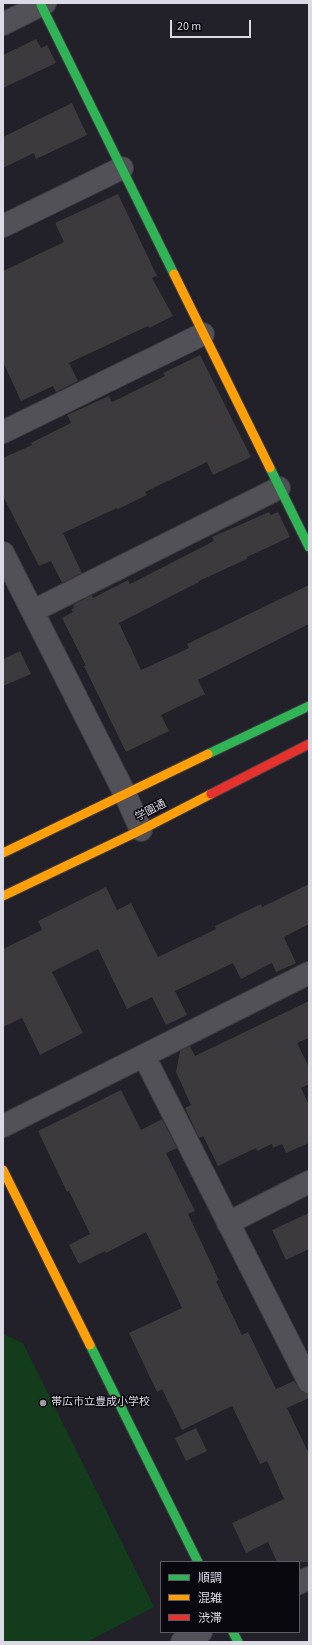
<!DOCTYPE html>
<meta charset="utf-8">
<style>
body{margin:0}
#map{position:relative;width:312px;height:1645px;overflow:hidden;background:#222028;font-family:"Source Sans 3","Noto Sans JP",sans-serif}
canvas{display:block}
.frame{position:absolute;inset:0;border:4px solid #dcdae4;pointer-events:none}
.legend{position:absolute;left:160px;top:1561px;width:140px;height:72px;box-sizing:border-box;background:#09080e;border:1px solid #5d5c64;margin:0;padding:5px 7px;list-style:none;font-size:12px;color:#dcdae4}
.legend li{display:flex;align-items:center;gap:8px;height:20px}
.legend b{width:20px;border:1px solid #5d5c64}
.scale{position:absolute;left:170px;top:20px;width:81px;height:18px;box-sizing:border-box;border:2px solid #dcdae4;border-top:0;padding-left:5px;font-size:12px;line-height:14px;white-space:nowrap;color:#dcdae4;-webkit-text-stroke:3px #09080e;paint-order:stroke}
</style>
<div id="map">
<canvas width="312" height="1645"></canvas>
<div class="frame"></div>
<ul class="legend">
<li><b style="height:5px;background:#30b455"></b>順調</li>
<li><b style="height:5px;background:#ff9f0a"></b>混雑</li>
<li><b style="height:5px;background:#e5322d"></b>渋滞</li>
</ul>
<div class="scale">20 m</div>
</div>
<script>
const ctx = document.querySelector('canvas').getContext('2d');
ctx.lineJoin = 'round';
function paint(path, color) { ctx.fillStyle = color; ctx.fill(path, 'evenodd'); }
const poly = rows => new Path2D(rows.map(r => 'M' + r).join(''));
function stroke(path, color, width, dash) { ctx.strokeStyle = color; ctx.lineWidth = width; ctx.lineCap = dash ? 'butt' : 'round'; ctx.setLineDash(dash || []); ctx.stroke(path); }
function write(font, color, halo, rows, align = 'center') {
  ctx.font = font + ' "Source Sans 3","Noto Sans JP",sans-serif'; ctx.lineWidth = 3; ctx.setLineDash([]); ctx.textBaseline = 'middle'; ctx.strokeStyle = halo; ctx.fillStyle = color; for (const [text, x, y, turn = 0] of rows) {
    ctx.save(); ctx.translate(x, y); ctx.rotate((+turn || 0) * Math.PI / 180); ctx.textAlign = isNaN(turn) ? turn : align; if (halo) ctx.strokeText(text, 0, 0); ctx.fillText(text, 0, 0); ctx.restore();
  }
}
paint(poly([
 [3,1334,23,1343,154,1607,87,1642,3,1642]
]), '#123c1c');
paint(poly([
 [36,39,41,48,47,45,56,63,3,88,3,55],
 [72,103,87,135,36,159,34,153,3,168,3,137],
 [118,194,157,276,152,278,173,316,149,328,148,326,69,363,78,381,56,392,53,386,21,401,3,362,3,271,64,242,55,223],
 [200,355,251,457,213,475,207,462,145,492,147,495,118,509,117,508,63,533,82,573,62,583,51,561,39,566,3,496,3,458,32,445,31,443,71,423,67,415,109,396,112,402,165,376,163,373],
 [269,512,271,515,278,512,290,537,247,557,247,559,199,581,199,582,119,623,141,670,189,648,187,644,309,585,309,624,198,680,205,694,161,715,169,731,126,752,84,666,86,666,62,618,73,612,71,609,74,608,73,605,92,595,93,598,128,580,130,584,214,541,212,537],
 [20,651,31,674,3,686,3,659],
 [309,884,309,924,284,937,296,963,276,972,272,963,241,979,233,963,175,991,187,1015,166,1025,152,997,127,1009,98,949,52,972,83,1033,40,1055,22,1018,3,1027,3,949,42,930,38,921,106,887,117,910,131,903,158,957,216,929,215,926,261,904,262,907],
 [309,1001,309,1038,297,1043,309,1067,309,1084,301,1088,309,1105,309,1143,286,1153,282,1144,273,1148,272,1144,257,1151,256,1148,218,1166,203,1136,199,1138,185,1108,191,1105,176,1072,180,1051,190,1046,195,1056],
 [121,1090,141,1130,162,1119,177,1148,166,1153,195,1211,188,1214,219,1280,216,1281,242,1335,248,1332,276,1389,294,1381,302,1392,309,1394,309,1398,287,1408,309,1454,309,1562,277,1562,268,1542,246,1553,232,1523,284,1499,267,1461,260,1464,232,1406,182,1430,162,1389,157,1392,129,1333,182,1308,146,1232,106,1253,105,1251,79,1264,69,1245,90,1234,69,1191,67,1192,38,1131],
 [309,1213,309,1249,286,1260,272,1230],
 [196,1428,207,1451,186,1461,175,1438]
]), '#3c3a3c');
const street = poly([
 [3,24,45,3],
 [3,226,122,168],
 [3,432,203,334],
 [3,553,125,794,141,830],
 [33,611,279,488],
 [144,1056,309,1382],
 [3,1126,309,973],
 [228,1223,309,1182],
 [299,1583,309,1578],
 [182,1642,201,1632]
]);
const fast = poly([
 [41,5,174,274],
 [270,468,309,547],
 [208,754,309,706],
 [90,1345,198,1562],
 [233,1632,238,1642]
]);
const slow = poly([
 [174,274,270,468],
 [3,853,208,754],
 [3,896,141,830,211,794],
 [3,1170,90,1345]
]);
const jam = poly([
 [211,794,309,744]
]);
stroke(street, '#3e3c43', 24);
stroke(fast, '#3e3c43', 11);
stroke(slow, '#3e3c43', 11);
stroke(jam, '#3e3c43', 11);
stroke(street, '#525158', 22);
stroke(fast, '#30b455', 9);
stroke(slow, '#ff9f0a', 9);
stroke(jam, '#e5322d', 9);
for (const [x, y, r, color] of [
 [43,1403,4,"#9b99a2"]
]) { const dot = new Path2D(); dot.arc(x, y, r, 0, 2 * Math.PI); ctx.fillStyle = color; ctx.fill(dot); stroke(dot, '#09080e', 1.5); }
write('11px', '#dcdae4', '#09080e', [
 ["学園通",151,811,-27]
]);
write('11px', '#dcdae4', '#09080e', [
 ["帯広市立豊成小学校",51,1403]
], 'left');
</script>
